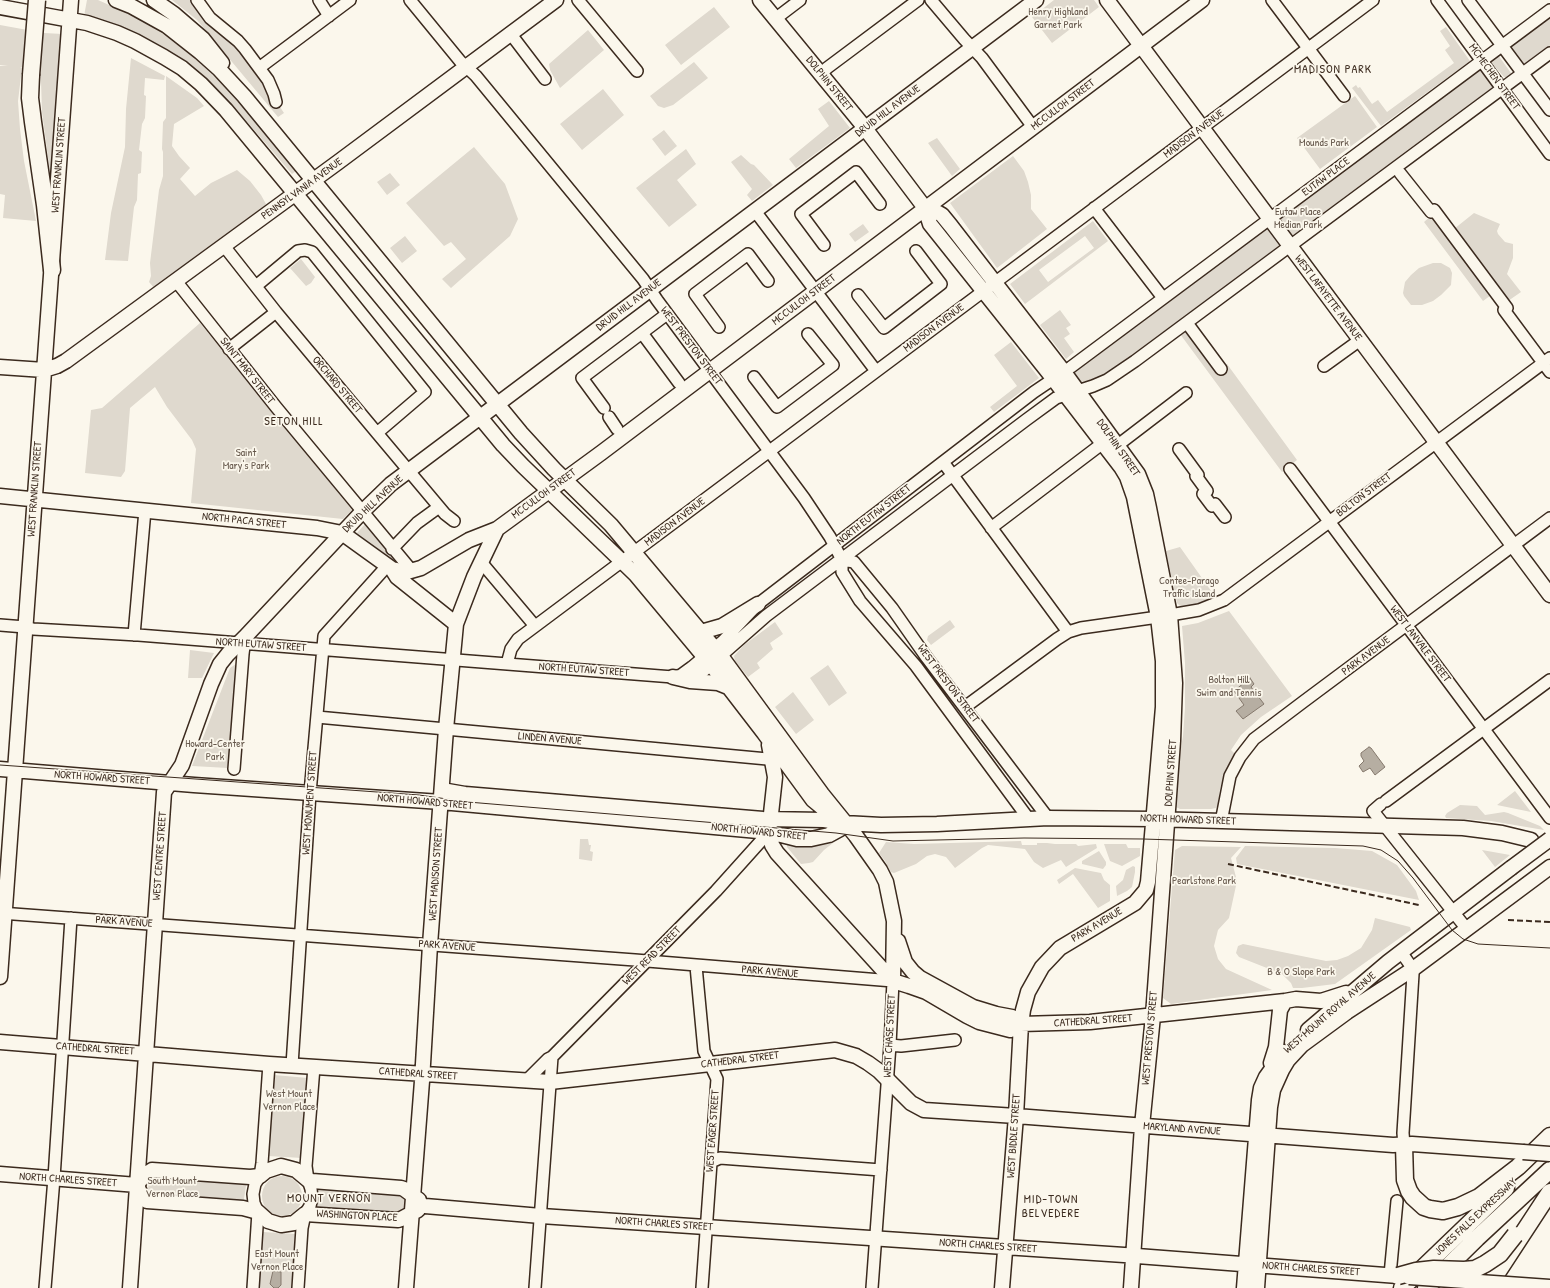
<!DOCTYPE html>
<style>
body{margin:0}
canvas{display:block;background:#fbf7ec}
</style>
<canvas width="1550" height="1288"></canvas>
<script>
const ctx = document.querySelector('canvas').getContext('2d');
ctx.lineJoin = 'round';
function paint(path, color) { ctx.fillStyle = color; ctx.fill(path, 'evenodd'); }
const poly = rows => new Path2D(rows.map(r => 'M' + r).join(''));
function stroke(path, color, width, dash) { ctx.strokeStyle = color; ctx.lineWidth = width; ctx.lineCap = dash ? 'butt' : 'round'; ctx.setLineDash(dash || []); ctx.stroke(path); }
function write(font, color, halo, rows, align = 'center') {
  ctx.font = font + ' "Patrick Hand",sans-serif'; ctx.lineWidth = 3.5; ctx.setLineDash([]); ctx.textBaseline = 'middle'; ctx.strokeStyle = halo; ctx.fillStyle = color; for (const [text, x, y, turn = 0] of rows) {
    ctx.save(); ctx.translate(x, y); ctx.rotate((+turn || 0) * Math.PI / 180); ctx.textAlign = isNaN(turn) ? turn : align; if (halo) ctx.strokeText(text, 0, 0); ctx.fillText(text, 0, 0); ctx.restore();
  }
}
paint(poly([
 [87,0,98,0,136,17,166,36,197,60,238,100,296,171,292,174,236,109,207,81,84,16],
 [172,0,192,0,195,8,205,20,236,47,257,73,268,91,272,105,280,107,284,113,278,117,197,20],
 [1054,0,1094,0,1099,7,1052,43,1032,17],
 [714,7,730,27,681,65,665,45],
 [1550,17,1550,48,1525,66,1511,47],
 [0,25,44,33,63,34,52,187,42,112,41,81,39,70,20,67,22,68,18,101,20,129,24,161,36,221,3,218,5,195,0,194,0,66,8,66,0,65],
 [1446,27,1470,61,1381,126,1352,88,1356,85,1358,88,1360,87,1372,104,1378,100,1387,112,1454,63,1445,50,1450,46,1440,31],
 [588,30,604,50,560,88,550,70,549,64],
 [1498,55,1511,73,1512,76,1509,78,1504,77,1490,61],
 [131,58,165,76,164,80,145,78,144,95,146,96,145,118,142,124,139,150,142,152,141,173,138,174,137,200,134,207,128,261,105,260,111,213,125,147,126,109],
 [694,62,708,78,673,105,664,108,658,106,650,96],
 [1479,70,1495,84,1495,89,1293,238,1278,217],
 [166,76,197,98,204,106,174,124,172,146,179,156,190,168,180,179,195,196,211,183,237,170,250,181,261,195,266,204,253,223,155,289,149,282,151,276,150,263,159,190,163,176,163,152,162,149,163,122,166,118],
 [603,89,624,115,582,150,560,124],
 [1355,96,1377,127,1320,169,1297,138],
 [829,101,850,128,796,168,789,159,829,126,818,109],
 [664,130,677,146,665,156,652,139],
 [937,138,960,169,952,176,928,143],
 [474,147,505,184,518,219,510,236,451,288,442,279,466,259,451,242,444,246,406,203],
 [686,149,696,164,677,180,697,205,669,227,636,188],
 [741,155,751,164,754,165,773,185,752,201,747,195,752,189,731,162],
 [1013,156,1024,171,1028,182,1031,195,1031,209,1047,229,997,268,950,203],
 [390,173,400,185,387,195,377,182],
 [1434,213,1494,293,1483,301,1424,222],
 [1474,213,1500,224,1497,231,1498,234,1505,242,1513,244,1513,258,1507,274,1521,292,1508,301,1454,229],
 [1093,221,1108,241,1025,304,1010,284],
 [1085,236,1094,248,1048,282,1039,270],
 [863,224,869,232,855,242,849,234],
 [1267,227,1282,246,1115,370,1088,381,1079,382,1074,374,1076,370],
 [405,236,417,251,402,263,390,248],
 [301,259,315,277,311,283,306,286,290,268],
 [1433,263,1441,263,1450,268,1452,273,1451,285,1441,295,1433,301,1422,305,1411,305,1404,296,1403,293,1405,282,1411,275,1419,268],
 [1060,310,1071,325,1066,328,1070,334,1064,338,1074,352,1066,359,1040,325],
 [200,323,352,510,343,519,191,503,196,449,192,440,167,407,155,387,130,408,125,471,121,477,85,473,91,410,102,408],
 [1189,327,1222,367,1227,364,1297,460,1282,472,1180,334],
 [1011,342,1039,378,994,412,990,407,1017,386,994,355],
 [365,524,373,533,394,560,357,533],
 [1180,547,1214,595,1213,598,1199,603,1181,607,1177,603,1166,551],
 [1229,611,1292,696,1261,717,1241,735,1231,750,1235,754,1225,772,1220,789,1218,805,1216,808,1211,809,1180,809,1176,807,1175,803,1178,765,1183,736,1185,708,1185,663,1182,626,1198,623],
 [950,620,955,627,931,645,927,640,928,636],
 [775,622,783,634,770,643,773,649,757,663,760,668,748,677,735,661,734,656,744,645],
 [190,650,214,653,202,678,188,678],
 [236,664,238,666,228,768,192,766,230,668],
 [828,665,847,693,829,706,810,678],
 [793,692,814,720,796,734,775,707],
 [1515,791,1531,812,1497,805],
 [1460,805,1477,806,1485,815,1504,812,1508,813,1540,826,1544,830,1491,821,1446,818,1445,816,1447,813],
 [580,839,588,839,589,845,591,845,590,851,593,852,592,861,579,859],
 [1021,841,1022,845,1037,845,1037,843,1047,843,1055,844,1076,844,1078,846,1096,844,1097,848,1066,867,1061,860,1043,868,1034,862,1025,849,988,845,982,848,955,868,946,857,935,854,927,856,916,864,894,873,891,872,885,861,879,853,886,842,914,844],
 [833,843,824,850,813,862,809,863,801,864,787,847,787,845,818,844,822,845],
 [1104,844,1126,844,1128,848,1140,848,1140,856,1122,866,1110,861],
 [1182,846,1241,847,1231,858,1237,881,1229,918,1218,930,1214,946,1218,959,1226,969,1272,990,1171,1004,1163,998,1175,850],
 [1245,846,1335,848,1372,851,1397,865,1416,891,1419,900,1237,864,1236,858],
 [1482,850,1510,855,1495,867],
 [1099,851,1106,862,1106,865,1103,869,1082,864,1082,861],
 [1133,866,1135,867,1135,872,1132,887,1127,891,1117,896,1116,886,1123,880,1126,870],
 [1075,868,1101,873,1104,880,1110,885,1110,901,1098,908,1073,874,1059,884,1057,880],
 [1375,918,1410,927,1411,930,1335,984,1302,988,1293,988,1291,983,1282,974,1239,957,1236,953,1238,946,1243,944,1326,961,1337,960,1348,956,1361,948,1372,930],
 [274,1075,308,1078,302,1158,268,1156],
 '262 1196a20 20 0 1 1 40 0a20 20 0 1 1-40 0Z',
 [153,1176,245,1180,246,1186,243,1205,151,1196,148,1190,149,1180],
 [318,1186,400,1192,406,1197,406,1209,403,1214,317,1210],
 [263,1232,296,1234,292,1288,259,1288]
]), '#dfd9ce');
const water = poly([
 [1250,678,1254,684,1251,687,1264,704,1243,719,1236,711,1244,705,1234,691,1250,678],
 [1369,747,1371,748,1385,767,1375,775,1370,768,1363,772,1359,766,1364,761,1361,756,1361,753,1369,747],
 [273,1271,281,1272,281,1285,278,1288,274,1288,270,1284,273,1271]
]);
paint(water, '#b6aea2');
stroke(water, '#85796d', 1);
const minor = poly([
 [197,0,210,18,238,41,245,49,268,80,274,94,276,102],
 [319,0,329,16],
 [410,0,460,61,476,76,643,279,657,300,804,498,830,537,842,560,842,572,860,601,916,666,1028,818],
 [578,0,637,71],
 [931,0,964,39,982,58,1033,127],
 [1272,0,1344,96],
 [1437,0,1550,154],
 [1468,0,1550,110],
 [775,19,800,0],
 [510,33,545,79],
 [259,68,350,0],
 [821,74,827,68,918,0],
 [1400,173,1431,212],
 [1094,208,1163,298],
 [1434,210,1507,308],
 [755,211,876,371],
 [824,245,801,214,856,172,880,204],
 [224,246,276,312,377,433,445,514,454,521],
 [176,281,276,407,412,571],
 [256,286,298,251,305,250,312,252,425,392,377,433],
 [858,295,884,328,941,284,916,251],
 [1504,310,1550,372],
 [1187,323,1221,369],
 [719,327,695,294,748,254,768,281],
 [642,333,679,383],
 [229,349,276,312],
 [1324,366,1360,340],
 [754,377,777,407,833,365,808,334],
 [604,408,582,378,667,314],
 [609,417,617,429],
 [1118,445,1186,393],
 [1179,449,1198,475,1196,476,1207,491,1203,494,1212,506,1215,504,1225,517],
 [943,462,1068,632],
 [1290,469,1550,818],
 [991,528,1103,443],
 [392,549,417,523,439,507],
 [842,560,854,562,892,608,927,658,1048,818],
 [481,562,535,626],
 [1170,615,1199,610,1224,600,1550,358],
 [0,625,25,627,33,629,138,635,622,673,673,677,681,675,692,667,723,641,758,604,1034,392,1071,367,1550,10],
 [134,635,145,510],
 [507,664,511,649,518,639,1373,0],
 [690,681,699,675,766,616,1026,420,1056,398,1093,386,1107,380,1135,361,1550,53],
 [965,707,1057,639,1068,632,1081,628,1158,617],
 [317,717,778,760],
 [234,769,243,654,245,638],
 [1386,801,1550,680],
 [1381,804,1373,811,1466,928],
 [1221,822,1230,776,1240,757,1254,739,1303,702,1550,518],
 [0,913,635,960,893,981,890,1045,872,1288],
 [1401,952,1413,969,1413,974,1403,1133,1404,1145],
 [696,966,704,1051,717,1079,702,1288],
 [890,1045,901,1046,955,1040],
 [292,1065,310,793,324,636,387,566],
 [526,1081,548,1059,552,1057,716,891,769,832],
 [711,1162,720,1158,881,1170],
 [1390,1275,1397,1201],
 [45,1288,54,1178,71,918],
 [253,1288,258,1212,254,1203,253,1194,255,1184,260,1176,262,1163,269,1064],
 [298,1288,302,1228,305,1214,310,1206,312,1198,311,1189,308,1180,306,1166,314,1067],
 [535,1288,552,1057]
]);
const major = poly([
 [116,0,131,6,167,26,200,52,219,69,244,96,521,433,554,469,611,525,721,656,822,794,856,836,880,870,886,882,894,921,893,981],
 [154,0,174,14,203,39,222,63],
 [760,0,861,123,925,208,930,224,1048,372,1121,467,1127,477,1134,497,1158,617,1163,661,1163,707,1148,882,1146,890,1135,903,1060,948,1042,967,1028,992,1023,1010,1021,1024,1016,1116,1002,1288],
 [1107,0,1550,595],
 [0,7,87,23,117,33,135,41,164,57,182,68,201,84,226,110,503,445,523,466,636,575,717,672,764,733,813,800,830,814],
 [925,208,935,211,942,215,951,226,1064,372,1138,474,1146,494,1149,508,1170,615,1175,683,1173,741,1153,1016,1142,1126,1131,1288],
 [0,367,44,370,57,366,66,361,337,163,556,0],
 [0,496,317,528,342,533,392,569,397,577,456,624],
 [392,569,407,572,421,568,469,540,497,529,601,453,1202,0],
 [701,632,722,626,758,604],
 [673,677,690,681,718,683,728,687],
 [769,745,775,777,769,832,772,845,777,853,893,981],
 [0,769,194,785,441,802,769,832,797,839,811,839,829,835,840,829,844,823],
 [442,790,465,794,763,819,824,820,844,823,881,825,937,824,1048,818,1153,819,1463,828,1502,833,1531,840],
 [898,941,905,962,913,972,920,978,973,1007,996,1014,1012,1017,1021,1024],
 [0,977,71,0],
 [893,981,909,986,926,992,967,1016,979,1022,1010,1030,1021,1024,1090,1022,1285,1001,1296,999,1321,1001,1346,993],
 [1308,1030,1388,962,1511,868],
 [0,1042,269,1064,550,1082,835,1050,856,1056,868,1063,879,1071,911,1103,924,1110,1016,1116,1393,1145,1412,1144,1523,1152],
 [1271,1063,1276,1047,1280,1010,1285,1001],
 [0,1174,137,1185],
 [137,1185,143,1176,152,1170,250,1177,260,1176,266,1171,281,1166,296,1170,308,1180,312,1181,401,1188,404,1189,419,1200],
 [137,1185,141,1195,147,1201,243,1208,258,1212,268,1221,281,1225,294,1223,305,1214,398,1220,401,1219,418,1210],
 [425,1206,541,1216,1124,1255,1398,1276],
 [130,1288,164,792,182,765,211,684,220,664,228,654,245,637,362,512,391,484,1036,0],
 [406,1288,422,1081,430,945,446,729,456,624,474,577,497,529],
 [1244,1288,1259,1100,1261,1088,1266,1077,1284,1052],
 [1257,1288,1270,1107,1273,1090,1282,1070,1288,1060,1302,1045,1347,1012,1413,969,1550,867]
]);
const highway = poly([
 [31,75,30,98,33,122,45,205,52,270],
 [1404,1145,1405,1180,1409,1191,1413,1197,1424,1207,1430,1209,1443,1211,1458,1207,1479,1197,1518,1167,1550,1136],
 [1491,1282,1550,1192],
 [1402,1288,1506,1188],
 [1426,1288,1477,1238,1550,1170]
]);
stroke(minor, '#3b2a1e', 14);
stroke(major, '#3b2a1e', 17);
stroke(highway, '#3b2a1e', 19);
stroke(minor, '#fbf7ec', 11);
stroke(major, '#fbf7ec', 14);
stroke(highway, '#fbf7ec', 16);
stroke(poly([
 [0,765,419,795,468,802,836,833,893,841,1024,838,1143,839,1363,846,1381,850,1398,861,1413,878,1452,930,1463,939,1478,944,1550,948],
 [1545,1288,1550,1282]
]), '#3b2a1e', 1);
stroke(poly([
 [1228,864,1419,905],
 [1508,920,1550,922]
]), '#3b2a1e', 2, [6, 3]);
const majorBridge = poly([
 [1511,868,1550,839],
 [1523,1152,1550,1154],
 [1409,1277,1550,1287]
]);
const highwayBridge = poly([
 [31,75,37,0],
 [1398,1276,1416,1271,1434,1269,1464,1270,1475,1269,1485,1264,1500,1254,1515,1235]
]);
stroke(majorBridge, '#3b2a1e', 17, []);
stroke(highwayBridge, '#3b2a1e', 19, []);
stroke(majorBridge, '#fbf7ec', 14);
stroke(highwayBridge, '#fbf7ec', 16);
write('11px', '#64564a', '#fbf7ec', [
 ["Henry Highland",1058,12],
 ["Garnet Park",1058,25],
 ["Mounds Park",1324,143],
 ["Eutaw Place",1298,212],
 ["Median Park",1298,225],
 ["Saint",246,453],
 ["Mary's Park",246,466],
 ["Contee-Parago",1189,581],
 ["Traffic Island",1189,594],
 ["Bolton Hill",1229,680],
 ["Swim and Tennis",1229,693],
 ["Howard-Center",215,744],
 ["Park",215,757],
 ["Pearlstone Park",1204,881],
 ["B & O Slope Park",1301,972],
 ["West Mount",289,1094],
 ["Vernon Place",289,1107],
 ["South Mount",172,1181],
 ["Vernon Place",172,1194],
 ["East Mount",277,1254],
 ["Vernon Place",277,1267]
]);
write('11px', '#3b2a1e', '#fbf7ec', [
 ["MCMECHEN STREET",1494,77,54],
 ["DOLPHIN STREET",829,84,51],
 ["MCCULLOH STREET",1063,105,-37],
 ["DRUID HILL AVENUE",888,111,-37],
 ["MADISON AVENUE",1194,134,-37],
 ["WEST FRANKLIN STREET",59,165,-86],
 ["EUTAW PLACE",1326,177,-37],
 ["PENNSYLVANIA AVENUE",302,189,-36],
 ["WEST LAFAYETTE AVENUE",1328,298,53],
 ["MCCULLOH STREET",804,300,-37],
 ["DRUID HILL AVENUE",629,305,-37],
 ["MADISON AVENUE",934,328,-37],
 ["WEST PRESTON STREET",691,346,53],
 ["SAINT MARY STREET",247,371,52],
 ["ORCHARD STREET",337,385,50],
 ["DOLPHIN STREET",1118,448,55],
 ["WEST FRANKLIN STREET",35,489,-86],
 ["MCCULLOH STREET",544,494,-36],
 ["BOLTON STREET",1364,495,-37],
 ["DRUID HILL AVENUE",373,504,-43],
 ["NORTH EUTAW STREET",874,515,-38],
 ["NORTH PACA STREET",244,521,6],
 ["MADISON AVENUE",675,522,-37],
 ["WEST LANVALE STREET",1420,644,53],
 ["NORTH EUTAW STREET",261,645,4],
 ["PARK AVENUE",1366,656,-37],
 ["NORTH EUTAW STREET",584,670,4],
 ["WEST PRESTON STREET",948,684,53],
 ["LINDEN AVENUE",550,739,5],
 ["DOLPHIN STREET",1171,773,-86],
 ["NORTH HOWARD STREET",102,778,4],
 ["NORTH HOWARD STREET",425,802,5],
 ["WEST MONUMENT STREET",310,803,-86],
 ["NORTH HOWARD STREET",1188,820,2],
 ["NORTH HOWARD STREET",759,832,6],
 ["WEST CENTRE STREET",160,856,-86],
 ["WEST MADISON STREET",436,874,-86],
 ["PARK AVENUE",124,922,4],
 ["PARK AVENUE",1097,925,-31],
 ["PARK AVENUE",447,946,4],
 ["WEST READ STREET",652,956,-45],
 ["PARK AVENUE",770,972,5],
 ["WEST MOUNT ROYAL AVENUE",1330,1013,-41],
 ["CATHEDRAL STREET",1093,1021,-4],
 ["WEST CHASE STREET",890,1036,-87],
 ["WEST PRESTON STREET",1150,1038,-85],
 ["CATHEDRAL STREET",95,1049,4],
 ["CATHEDRAL STREET",740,1060,-7],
 ["CATHEDRAL STREET",418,1074,4],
 ["MARYLAND AVENUE",1182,1129,4],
 ["WEST EAGER STREET",713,1131,-86],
 ["WEST BIDDLE STREET",1014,1136,-86],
 ["NORTH CHARLES STREET",68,1180,4],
 ["WASHINGTON PLACE",357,1216,3],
 ["JONES FALLS EXPRESSWAY",1476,1217,-43],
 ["NORTH CHARLES STREET",664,1224,4],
 ["NORTH CHARLES STREET",988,1246,4],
 ["NORTH CHARLES STREET",1311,1269,4]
]);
ctx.letterSpacing = '1px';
write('12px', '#3b2a1e', '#fbf7ec', [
 ["MADISON PARK",1333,70],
 ["SETON HILL",294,422],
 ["MOUNT VERNON",329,1199],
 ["MID-TOWN",1051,1200],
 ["BELVEDERE",1051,1214]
]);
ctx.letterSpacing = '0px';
</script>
